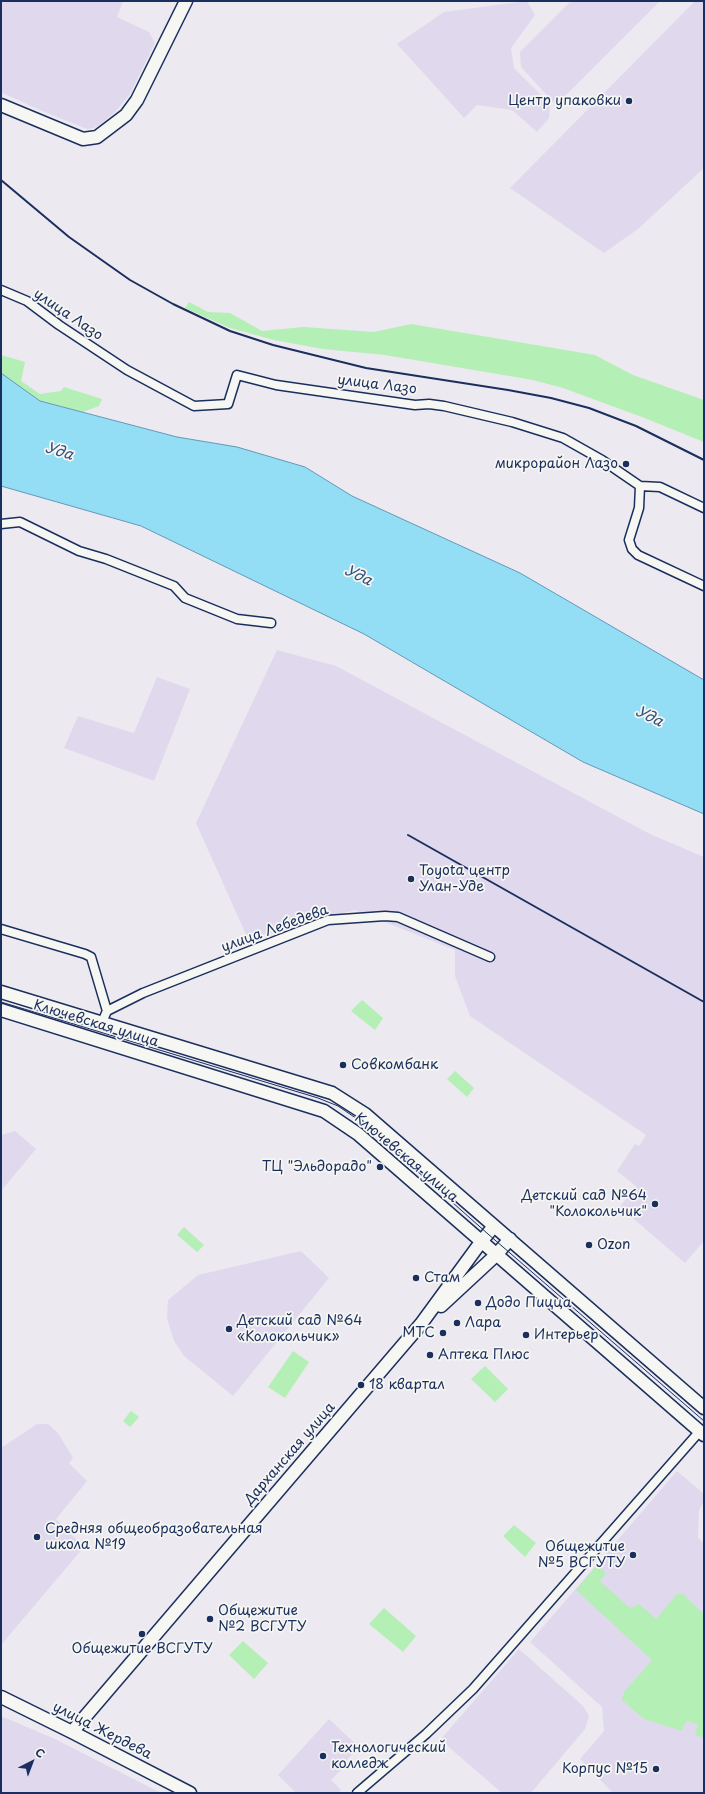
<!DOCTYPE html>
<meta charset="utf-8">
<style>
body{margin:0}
#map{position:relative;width:705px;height:1794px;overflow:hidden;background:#ece9f0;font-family:"Playpen Sans",sans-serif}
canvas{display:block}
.frame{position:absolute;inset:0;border:2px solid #1b2f5e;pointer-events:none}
.north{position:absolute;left:12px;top:1742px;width:40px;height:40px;-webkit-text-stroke:3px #f6f6f2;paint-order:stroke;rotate:42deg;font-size:11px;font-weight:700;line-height:16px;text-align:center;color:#1b2f5e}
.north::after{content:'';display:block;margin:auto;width:14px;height:18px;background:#1b2f5e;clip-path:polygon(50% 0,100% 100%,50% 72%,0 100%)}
</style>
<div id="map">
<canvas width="705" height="1794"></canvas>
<div class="frame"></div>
<div class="north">С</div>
</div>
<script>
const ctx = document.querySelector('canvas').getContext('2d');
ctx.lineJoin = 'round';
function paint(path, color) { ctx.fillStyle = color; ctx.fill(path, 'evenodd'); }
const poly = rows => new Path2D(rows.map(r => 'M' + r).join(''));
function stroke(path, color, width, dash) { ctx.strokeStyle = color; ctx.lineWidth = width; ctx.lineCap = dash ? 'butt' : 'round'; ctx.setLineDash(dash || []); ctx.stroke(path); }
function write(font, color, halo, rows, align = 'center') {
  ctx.font = font + ' "Playpen Sans",sans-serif'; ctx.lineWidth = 3.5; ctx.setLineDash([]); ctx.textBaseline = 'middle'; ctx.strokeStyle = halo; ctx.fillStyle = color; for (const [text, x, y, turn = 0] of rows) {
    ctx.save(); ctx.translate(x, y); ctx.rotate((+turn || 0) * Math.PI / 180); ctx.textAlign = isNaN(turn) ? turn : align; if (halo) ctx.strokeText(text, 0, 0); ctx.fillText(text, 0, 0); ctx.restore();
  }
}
paint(poly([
 [1,1,123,1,117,17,149,32,155,43,130,94,115,112,101,124,94,128,87,129,35,108,1,92],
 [527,1,535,15,511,48,514,68,550,104,549,118,537,132,512,110,477,105,464,118,397,44,444,12],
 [571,1,660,1,556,105,521,67,520,52],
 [695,1,704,1,704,168,638,229,604,253,510,188],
 [277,650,336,666,650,834,704,857,704,1241,685,1263,620,1207,636,1186,617,1171,635,1144,639,1146,646,1135,470,1016,455,976,455,950,355,910,248,939,196,823],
 [157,677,190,689,154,781,64,748,78,716,134,733],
 [15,1131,36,1149,1,1191,1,1135],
 [301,1251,329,1278,233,1396,184,1356,174,1341,167,1318,168,1300,198,1275],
 [37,1424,48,1424,58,1433,73,1458,69,1463,87,1481,56,1519,84,1547,1,1645,1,1448],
 [677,1471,704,1494,704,1502,699,1510,698,1538,704,1543,704,1793,613,1793,580,1759,604,1731,602,1707,530,1642],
 [519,1649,583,1706,589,1716,585,1729,531,1793,502,1793,452,1750,441,1739],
 [1,1716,55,1739,161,1793,1,1793],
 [329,1719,359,1747,346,1761,348,1763,331,1780,341,1790,338,1793,296,1793,278,1775]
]), '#e0d9ed');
paint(poly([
 [189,302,208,312,230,313,262,331,303,327,374,332,411,324,595,355,633,375,704,400,704,442,642,417,563,388,533,380,385,355,323,349,274,340,230,328,185,308],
 [1,355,25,362,21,381,40,394,61,391,64,387,102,399,99,406,83,412,40,401,1,373],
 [362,1000,383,1018,375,1030,351,1011],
 [455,1071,474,1088,467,1097,447,1079],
 [184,1227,204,1245,197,1252,177,1235],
 [293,1351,309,1362,285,1398,268,1387],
 [485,1366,508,1389,495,1402,471,1379],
 [131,1411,139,1417,130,1427,123,1421],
 [514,1525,536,1543,525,1557,503,1536],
 [597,1565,605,1572,605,1575,600,1581,630,1608,639,1604,656,1619,677,1594,683,1594,704,1614,704,1738,695,1735,698,1724,686,1721,682,1731,644,1719,622,1700,624,1692,652,1660,576,1590],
 [384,1608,416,1636,403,1652,369,1624],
 [243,1641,268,1663,254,1679,229,1655]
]), '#b4efb5');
const water = poly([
 [1,373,40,401,177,437,237,447,305,467,352,496,520,573,704,680,704,814,583,762,364,634,141,526,1,486,1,373]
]);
paint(water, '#93def5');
stroke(water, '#6398b9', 1);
const street = poly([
 [1,290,27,301,59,325,127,370,194,406,228,404,237,375,276,385,415,405,429,404,444,406,512,422,563,438,602,460,640,486],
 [640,486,639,508,629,540,632,549,638,555,704,586],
 [640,486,660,487,704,508],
 [1,524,20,522,79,551,106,559,174,586,185,598,237,619,271,623],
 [1,929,85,954,91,957,107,1011],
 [102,1022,107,1011,143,993,328,920,385,916,398,917,490,957],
 [357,1793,426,1734,473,1689,700,1431]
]);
const secondary = poly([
 [1,105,83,139,97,137,126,115,137,100,186,1],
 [1,992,332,1093,365,1114,704,1408],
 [1,1010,324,1111,358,1134,704,1435],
 [441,1306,496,1255,510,1239],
 [1,1697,72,1732,190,1793],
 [72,1732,421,1324,481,1242,494,1226]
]);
stroke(street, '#1b2f5e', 11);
stroke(secondary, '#1b2f5e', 15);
stroke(street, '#f6f6f2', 8);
stroke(secondary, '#f6f6f2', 12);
stroke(poly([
 [1,1002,318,1098,338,1106,363,1123,488,1234,704,1421]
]), '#1b2f5e', 1);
stroke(poly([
 [1,180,69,237,130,280,173,304,230,331,273,345,366,368,508,390,551,398,589,408,636,426,704,460],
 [408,835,704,1002]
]), '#1b2f5e', 2);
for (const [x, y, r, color] of [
 [629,101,4,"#1b2f5e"],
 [626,464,4,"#1b2f5e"],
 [411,879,4,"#1b2f5e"],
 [343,1065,4,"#1b2f5e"],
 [380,1167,4,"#1b2f5e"],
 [655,1204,4,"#1b2f5e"],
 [589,1245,4,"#1b2f5e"],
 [416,1278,4,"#1b2f5e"],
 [478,1303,4,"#1b2f5e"],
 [457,1323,4,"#1b2f5e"],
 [229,1329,4,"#1b2f5e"],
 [443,1333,4,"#1b2f5e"],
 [526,1335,4,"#1b2f5e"],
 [430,1355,4,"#1b2f5e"],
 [361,1385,4,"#1b2f5e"],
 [37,1537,4,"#1b2f5e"],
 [633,1555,4,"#1b2f5e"],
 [210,1619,4,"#1b2f5e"],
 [142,1634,4,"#1b2f5e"],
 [323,1756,4,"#1b2f5e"],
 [656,1769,4,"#1b2f5e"]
]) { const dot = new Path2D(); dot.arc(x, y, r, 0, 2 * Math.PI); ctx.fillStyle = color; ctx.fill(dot); stroke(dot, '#f6f6f2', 1.5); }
write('14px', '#1b2f5e', '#f6f6f2', [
 ["Центр упаковки",621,101,"right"],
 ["микрорайон Лазо",618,464,"right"],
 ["Toyota центр",419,871],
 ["Улан-Уде",419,887],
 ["Совкомбанк",351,1065],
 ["ТЦ \"Эльдорадо\"",372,1167,"right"],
 ["Детский сад №64",647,1196,"right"],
 ["\"Колокольчик\"",647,1212,"right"],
 ["Ozon",597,1245],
 ["Стам",424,1278],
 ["Додо Пицца",486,1303],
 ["Детский сад №64",237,1321],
 ["«Колокольчик»",237,1337],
 ["Лара",465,1323],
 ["МТС",435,1333,"right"],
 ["Интерьер",534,1335],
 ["Аптека Плюс",438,1355],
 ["18 квартал",369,1385],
 ["Средняя общеобразовательная",45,1529],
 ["школа №19",45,1545],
 ["Общежитие",625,1547,"right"],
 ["№5 ВСГУТУ",625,1563,"right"],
 ["Общежитие",218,1611],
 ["№2 ВСГУТУ",218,1627],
 ["Общежитие ВСГУТУ",142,1649,"center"],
 ["Технологический",331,1748],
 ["колледж",331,1764],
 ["Корпус №15",648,1769,"right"]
], 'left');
write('14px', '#1b2f5e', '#f6f6f2', [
 ["улица Лазо",68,315,34],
 ["улица Лазо",377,385,7],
 ["улица Лебедева",275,929,-20],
 ["Ключевская улица",96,1024,17],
 ["Ключевская улица",406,1158,40],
 ["Дарханская улица",290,1454,-49],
 ["улица Жердева",102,1731,27]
]);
write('italic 15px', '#33527c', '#f6f6f2', [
 ["Уда",59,452,17],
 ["Уда",358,576,26],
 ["Уда",649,717,26]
]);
</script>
